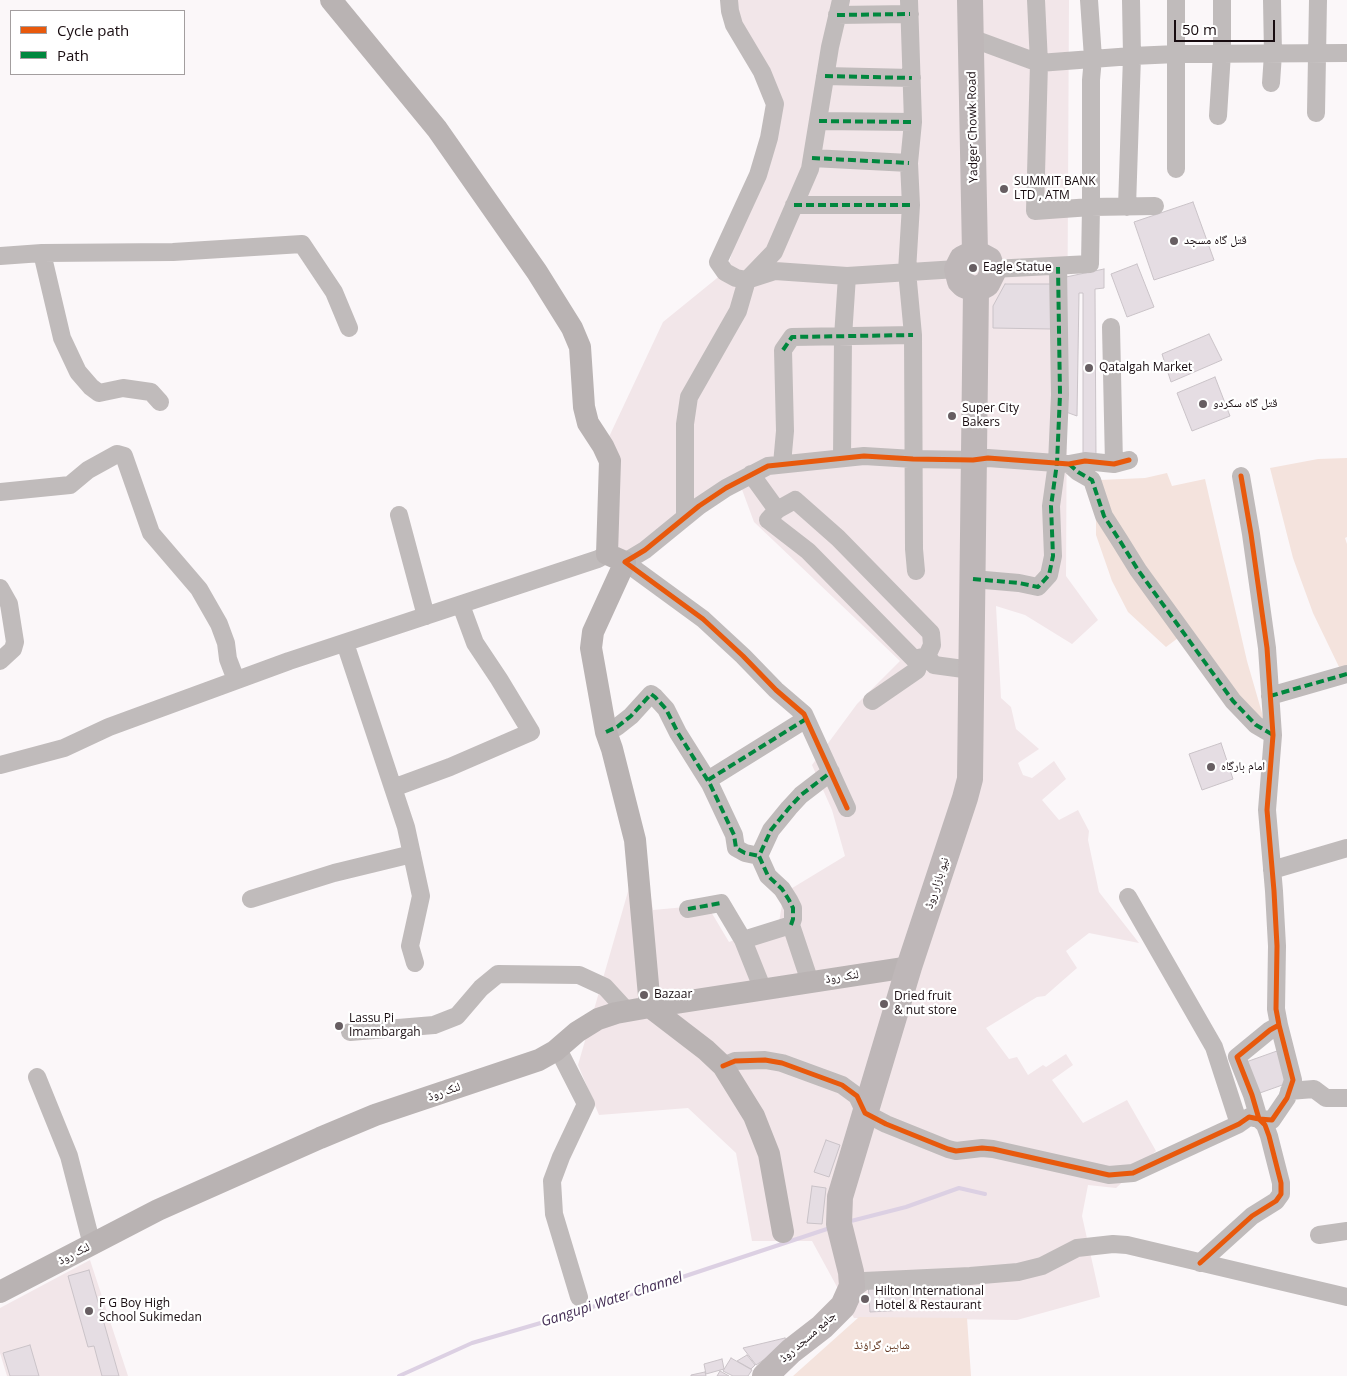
<!DOCTYPE html>
<meta charset="utf-8">
<style>
body{margin:0}
#map{position:relative;width:1347px;height:1376px;overflow:hidden;background:#fbf7f9;font-family:"Open Sans",sans-serif}
canvas{display:block}
.legend{position:absolute;left:10px;top:10px;width:175px;height:65px;box-sizing:border-box;background:#fff;border:1px solid #a39e9f;margin:0;padding:6px 9px;list-style:none;font-size:15px;color:#180c10}
.legend li{display:flex;align-items:center;gap:10px;height:25px}
.legend b{width:25px;border:1px solid #a39e9f}
.scale{position:absolute;left:1174px;top:20px;width:101px;height:22px;box-sizing:border-box;border:2px solid #180c10;border-top:0;padding-left:6px;font-size:15px;line-height:18px;white-space:nowrap;color:#180c10;-webkit-text-stroke:4px #fff;paint-order:stroke}
</style>
<div id="map">
<canvas width="1347" height="1376"></canvas>
<ul class="legend">
<li><b style="height:6px;background:#e8590c"></b>Cycle path</li>
<li><b style="height:6px;background:#00873e"></b>Path</li>
</ul>
<div class="scale">50 m</div>
</div>
<script>
const ctx = document.querySelector('canvas').getContext('2d');
ctx.lineJoin = 'round';
function paint(path, color) { ctx.fillStyle = color; ctx.fill(path, 'evenodd'); }
const poly = rows => new Path2D(rows.map(r => 'M' + r).join(''));
function stroke(path, color, width, dash) { ctx.strokeStyle = color; ctx.lineWidth = width; ctx.lineCap = dash ? 'butt' : 'round'; ctx.setLineDash(dash || []); ctx.stroke(path); }
function write(font, color, halo, rows, align = 'center') {
  ctx.font = font + ' "Open Sans","Noto Naskh Arabic",sans-serif'; ctx.lineWidth = 4.5; ctx.setLineDash([]); ctx.textBaseline = 'middle'; ctx.strokeStyle = halo; ctx.fillStyle = color; for (const [text, x, y, turn = 0] of rows) {
    ctx.save(); ctx.translate(x, y); ctx.rotate((+turn || 0) * Math.PI / 180); ctx.textAlign = isNaN(turn) ? turn : align; if (halo) ctx.strokeText(text, 0, 0); ctx.fillText(text, 0, 0); ctx.restore();
  }
}
paint(poly([
 [721,0,1069,0,1066,576,1098,620,1072,644,1025,615,996,606,1001,698,1011,707,1016,729,1039,749,1018,763,1023,775,1032,778,1054,761,1066,779,1042,800,1059,820,1078,810,1089,831,1088,840,1099,892,1139,943,1089,933,1066,951,1077,968,1045,996,1037,997,986,1028,1009,1059,1017,1057,1028,1075,1043,1065,1046,1067,1066,1054,1073,1065,1052,1080,1083,1123,1127,1100,1156,1151,1116,1188,1088,1185,1082,1216,1100,1297,1017,1320,854,1318,812,1241,752,1241,736,1153,688,1108,599,1115,578,1065,642,843,653,910,707,905,729,942,779,922,784,893,845,856,832,810,812,765,857,704,900,661,754,522,737,476,610,564,600,456,663,322,727,270,773,108],
 [90,1260,128,1376,7,1376,0,1353,0,1308]
]), '#f2e6e9');
paint(poly([
 [1347,458,1347,537,1345,538,1347,544,1347,666,1340,669,1313,613,1293,558,1270,468,1318,459],
 [1167,473,1172,486,1205,479,1247,661,1264,720,1256,721,1122,538,1099,480,1145,478],
 [1096,513,1182,635,1166,647,1128,612,1112,581,1096,535],
 [859,1317,967,1318,971,1376,793,1376]
]), '#f4e3dd');
stroke(poly([
 [851,1221,906,1207,959,1188,985,1194],
 [399,1376,472,1343,568,1315,827,1229]
]), '#dcd0e3', 4);
const building = poly([
 [1193,202,1214,260,1154,280,1134,222,1193,202],
 [1137,264,1154,307,1127,317,1111,274,1137,264],
 [1104,269,1104,288,1095,289,1096,461,1083,460,1083,293,1079,293,1077,416,1066,412,1066,277,1104,269],
 [1005,284,1051,284,1051,329,993,328,993,306,1005,284],
 [1209,334,1222,360,1171,382,1162,354,1209,334],
 [1215,377,1230,416,1192,431,1177,393,1215,377],
 [1221,743,1233,779,1202,790,1189,754,1221,743],
 [1277,1051,1288,1083,1257,1094,1246,1062,1277,1051],
 [826,1140,840,1145,829,1177,814,1172,826,1140],
 [812,1186,826,1188,822,1224,807,1223,812,1186],
 [89,1270,119,1376,102,1376,94,1346,88,1347,68,1276,89,1270],
 [902,1281,904,1310,870,1312,868,1283,902,1281],
 [785,1338,788,1344,756,1365,743,1348,785,1338],
 [30,1345,39,1376,10,1376,3,1353,30,1345],
 [747,1355,755,1365,751,1369,737,1361,747,1355],
 [731,1358,752,1370,748,1376,733,1376,723,1371,731,1358],
 [722,1359,724,1369,706,1374,704,1364,722,1359],
 [720,1371,729,1376,717,1376,720,1371],
 [705,1372,706,1376,691,1376,691,1375,705,1372]
]);
paint(building, '#e5dde3');
stroke(building, '#cac3c8', 1);
stroke(poly([
 [729,0,730,11,734,25,762,72,775,104,769,138,758,175,718,262,725,272,736,278,747,280,775,271,847,276,957,269],
 [909,0,913,122,909,163,911,205,907,271,913,335,914,549,916,571],
 [1036,0,1039,63,1035,211,1091,207,1155,206],
 [837,15,910,14],
 [971,38,1039,63,1132,56,1177,54,1347,53],
 [825,76,912,78],
 [1271,83,1273,54,1272,0],
 [1316,113,1318,0],
 [1218,116,1222,53,1222,0],
 [819,121,913,122],
 [812,158,909,163],
 [1176,169,1176,0],
 [794,205,911,205],
 [1127,207,1132,56,1131,0],
 [42,253,62,338,78,372,91,387,99,393,123,388,151,392,160,402],
 [0,256,42,253,173,252,302,244,334,292,349,328],
 [992,269,1090,264,1091,207,1091,80,1093,58,1089,0],
 [1111,327,1114,464],
 [842,458,843,337,847,276],
 [782,464,785,431,783,350,792,337,913,335],
 [1069,464,1078,472,1092,480,1104,516,1120,541,1138,570,1233,701,1256,725,1273,735],
 [751,474,777,510,795,500,838,538,931,633,932,645,927,656,934,665,971,670],
 [1241,476,1251,534,1267,648,1273,735,1267,810,1274,891,1277,946,1276,1009,1279,1025,1270,1030,1237,1057,1252,1095,1259,1119,1272,1120,1287,1098,1293,1080,1279,1025],
 [0,492,70,485,88,470,117,454,124,456,151,533,199,589,219,624,226,643,228,659,236,680],
 [777,510,768,520,808,551,914,659,927,656],
 [399,515,426,616],
 [685,516,685,424,689,397,738,311,747,280,774,252,810,169,830,47,841,0],
 [973,579,1019,583,1038,587,1049,575,1053,556,1051,506,1057,463,1060,395,1058,267],
 [0,588,9,604,15,642,13,649,0,661],
 [345,643,406,827,421,896,410,946,415,963],
 [1270,696,1347,674],
 [872,701,917,670,919,663,914,659],
 [606,732,617,727,631,716,651,694,655,697,666,709,678,733,710,784,734,835,736,848,745,853,759,856],
 [0,765,64,748,109,727,289,661,598,559,607,554],
 [708,780,806,719],
 [393,788,450,767,531,732,499,679,475,643,461,605],
 [847,808,804,714,776,690,743,656,703,619,625,562,645,550,699,506,726,488,768,466,864,456,913,459,973,460,988,458,1069,464,1085,461,1114,464,1129,460],
 [1272,870,1347,848],
 [1128,897,1214,1047,1239,1124],
 [251,899,334,873,412,854],
 [688,909,721,903,743,940],
 [791,925,793,919,793,908,789,900,782,889,768,876,759,856,771,830,789,808,801,795,831,772],
 [763,990,743,940,791,925,810,982],
 [350,1032,434,1025,457,1016,481,988,498,974,579,975,605,987,627,1011],
 [558,1049,586,1104,561,1157,552,1181,554,1214,579,1297],
 [723,1066,735,1061,765,1060,782,1063,842,1085,857,1096,865,1113,886,1124,948,1149,956,1151,982,1148,993,1149,1109,1175,1133,1173,1239,1124,1249,1117,1259,1119,1265,1125,1269,1136,1281,1183,1281,1194,1276,1201,1252,1216,1200,1263],
 [37,1077,69,1156,92,1245],
 [1289,1091,1314,1089,1326,1098,1347,1098],
 [1319,1235,1347,1231],
 [847,1294,864,1281,970,1276,1018,1272,1042,1266,1077,1248,1113,1244,1127,1245,1347,1297]
]), '#c0bbbb', 18);
stroke(poly([
 [331,0,437,129,537,272,572,328,580,347,584,407,588,423,603,446,610,461,607,554,625,562,593,632,591,648,606,732,612,749,635,840,650,1007,706,1050,723,1066,754,1116,769,1154,783,1232],
 [0,1292,158,1210,320,1138,375,1115,539,1060,555,1051,577,1032,598,1019,616,1013,650,1007,909,967]
]), '#b9b3b3', 22);
stroke(poly([
 [970,0,975,253],
 [972,254,978,254,989,260,993,272,987,284,976,290,964,285,960,281,957,269,962,259,972,254],
 [765,1376,791,1351,822,1327,843,1306,852,1286,851,1272,839,1224,840,1197,909,967,965,798,970,779,976,290]
]), '#beb7b8', 26);
stroke(poly([
 [837,15,910,14],
 [825,76,912,78],
 [819,121,913,122],
 [812,158,909,163],
 [794,205,911,205],
 [783,350,792,337,913,335],
 [1069,464,1078,472,1092,480,1104,516,1120,541,1138,570,1233,701,1256,725,1273,735],
 [973,579,1019,583,1038,587,1049,575,1053,556,1051,506,1057,463,1060,395,1058,267],
 [1270,696,1347,674],
 [606,732,617,727,631,716,651,694,655,697,666,709,678,733,710,784,734,835,736,848,745,853,759,856],
 [708,780,806,719],
 [688,909,721,903],
 [791,925,793,919,793,908,789,900,782,889,768,876,759,856,771,830,789,808,801,795,831,772]
]), '#00873e', 4, [8, 4]);
stroke(poly([
 [1241,476,1251,534,1267,648,1273,735,1267,810,1274,891,1277,946,1276,1009,1279,1025,1270,1030,1237,1057,1252,1095,1259,1119,1272,1120,1287,1098,1293,1080,1279,1025],
 [847,808,804,714,776,690,743,656,703,619,625,562,645,550,699,506,726,488,768,466,864,456,913,459,973,460,988,458,1069,464,1085,461,1114,464,1129,460],
 [723,1066,735,1061,765,1060,782,1063,842,1085,857,1096,865,1113,886,1124,948,1149,956,1151,982,1148,993,1149,1109,1175,1133,1173,1239,1124,1249,1117,1259,1119,1265,1125,1269,1136,1281,1183,1281,1194,1276,1201,1252,1216,1200,1263]
]), '#e8590c', 5);
for (const [x, y, r, color] of [
 [1004,189,5,"#675e62"],
 [1174,241,5,"#675e62"],
 [973,268,5,"#675e62"],
 [1089,368,5,"#675e62"],
 [1203,404,5,"#675e62"],
 [952,416,5,"#675e62"],
 [1211,767,5,"#675e62"],
 [644,995,5,"#675e62"],
 [884,1004,5,"#675e62"],
 [339,1026,5,"#675e62"],
 [865,1299,5,"#675e62"],
 [89,1311,5,"#675e62"]
]) { const dot = new Path2D(); dot.arc(x, y, r, 0, 2 * Math.PI); ctx.fillStyle = color; ctx.fill(dot); stroke(dot, '#fff', 2); }
write('12px', '#180c10', '#fff', [
 ["Yadger Chowk Road",973,127,-91],
 ["نیو بازار روڈ",937,883,-72],
 ["لنک روڈ",842,977,-9],
 ["لنک روڈ",444,1092,-19],
 ["لنک روڈ",74,1254,-27],
 ["جامع مسجد روڈ",808,1337,-41]
]);
write('12px', '#180c10', '#fff', [
 ["SUMMIT BANK",1014,182],
 ["LTD , ATM",1014,196],
 ["قتل گاہ مسجد",1184,241],
 ["Eagle Statue",983,268],
 ["Qatalgah Market",1099,368],
 ["قتل گاہ سکردو",1213,404],
 ["Super City",962,409],
 ["Bakers",962,423],
 ["امام بارگاہ",1221,767],
 ["Bazaar",654,995],
 ["Dried fruit",894,997],
 ["& nut store",894,1011],
 ["Lassu Pi",349,1019],
 ["Imambargah",349,1033],
 ["Hilton International",875,1292],
 ["Hotel & Restaurant",875,1306],
 ["F G Boy High",99,1304],
 ["School Sukimedan",99,1318]
], 'left');
write('12px', '#613620', '#fff', [
 ["شاہین گراؤنڈ",882,1346]
]);
write('italic 14px', '#442e55', '#fff', [
 ["Gangupi Water Channel",612,1300,-18]
]);
</script>
